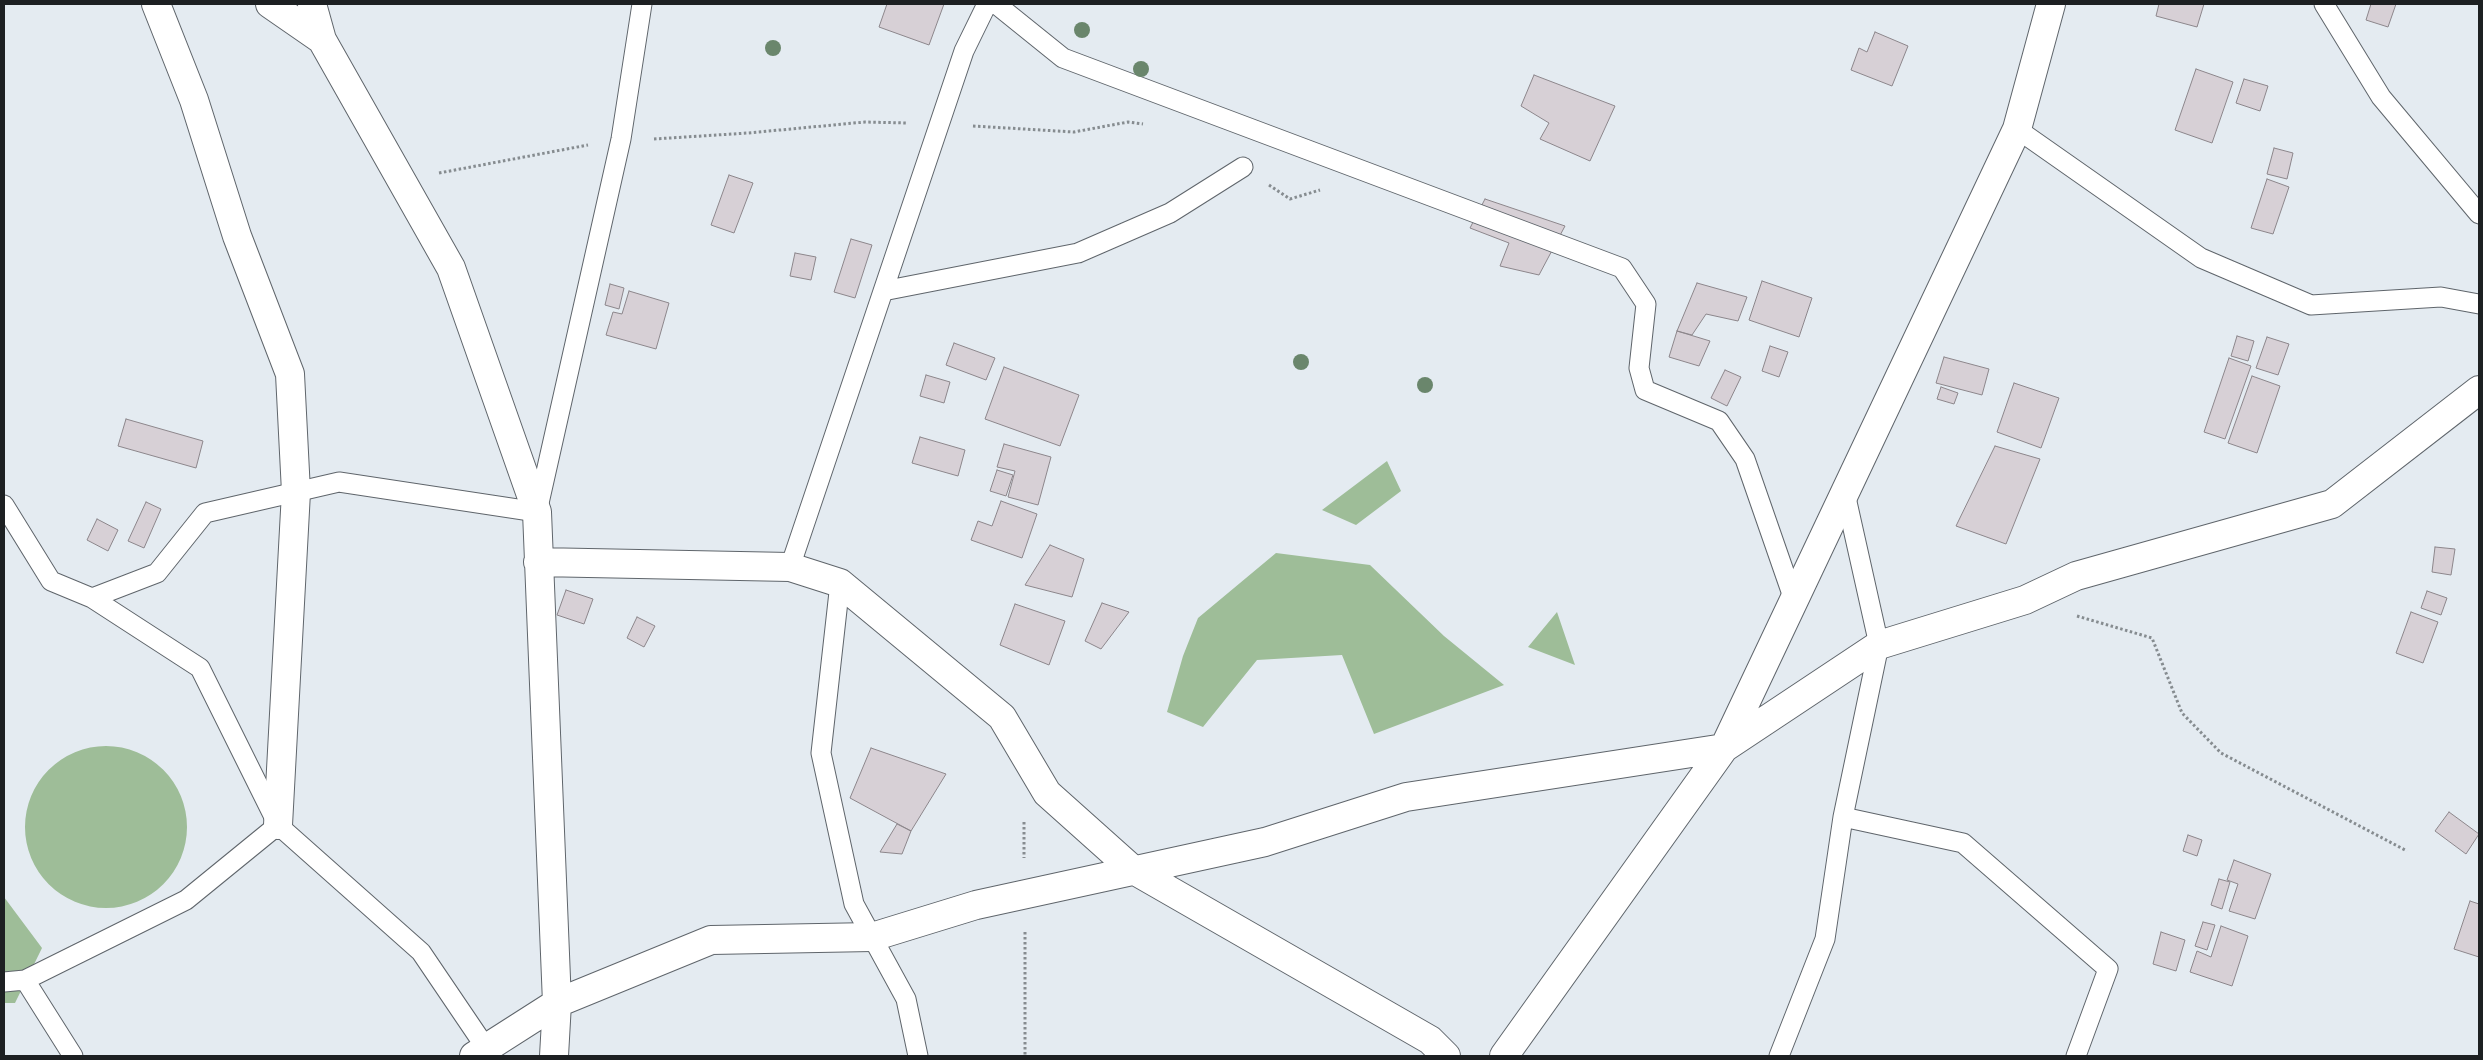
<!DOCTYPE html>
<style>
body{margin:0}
#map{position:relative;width:2483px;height:1060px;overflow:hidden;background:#e4ebf1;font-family:Bitter,serif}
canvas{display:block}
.frame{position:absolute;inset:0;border:5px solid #1d2022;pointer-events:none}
</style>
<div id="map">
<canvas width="2483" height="1060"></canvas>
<div class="frame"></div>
</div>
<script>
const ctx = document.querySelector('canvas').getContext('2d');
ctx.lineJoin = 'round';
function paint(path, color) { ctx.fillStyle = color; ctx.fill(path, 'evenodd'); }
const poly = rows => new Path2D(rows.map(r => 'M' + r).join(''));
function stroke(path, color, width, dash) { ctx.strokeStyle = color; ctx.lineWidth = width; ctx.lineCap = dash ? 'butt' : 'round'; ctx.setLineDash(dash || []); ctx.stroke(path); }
paint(poly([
 [1387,461,1401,491,1356,525,1322,510],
 [1276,553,1370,565,1444,636,1504,685,1374,734,1342,655,1257,660,1203,727,1167,712,1183,656,1198,618],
 [1557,612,1575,665,1528,647],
 '25 827a81 81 0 1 1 162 0a81 81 0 1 1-162 0Z',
 [4,897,42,948,15,1003,4,1003]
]), '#9ebd98');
const building = poly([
 [887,4,944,4,929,45,879,27,887,4],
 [2159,4,2204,4,2197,27,2156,16,2159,4],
 [2371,4,2396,4,2388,27,2366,20,2371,4],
 [1875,32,1908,46,1892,86,1851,70,1859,48,1867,52,1875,32],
 [2196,69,2233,82,2212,143,2175,130,2196,69],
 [1534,75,1615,106,1590,161,1540,139,1549,123,1521,106,1534,75],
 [2244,79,2268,86,2260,111,2236,103,2244,79],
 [2274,148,2293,153,2287,179,2267,174,2274,148],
 [729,175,753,183,734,233,711,225,729,175],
 [2267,179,2289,187,2273,234,2251,228,2267,179],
 [1485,199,1565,226,1539,275,1500,266,1509,243,1470,228,1485,199],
 [851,239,872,245,855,298,834,292,851,239],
 [795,253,816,257,811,280,790,276,795,253],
 [1762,281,1812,298,1799,337,1749,320,1762,281],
 [1697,283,1747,297,1738,321,1706,314,1692,335,1677,331,1697,283],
 [610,284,624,288,619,309,605,305,610,284],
 [629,291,669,303,656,349,606,335,613,312,622,314,629,291],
 [1677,331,1710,341,1699,366,1669,357,1677,331],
 [2237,336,2254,341,2248,361,2231,356,2237,336],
 [2267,337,2289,344,2278,375,2256,368,2267,337],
 [954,343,995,358,986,380,946,365,954,343],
 [1770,346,1788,352,1779,377,1762,371,1770,346],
 [1944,357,1989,369,1982,395,1936,383,1944,357],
 [2229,358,2251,366,2225,439,2204,432,2229,358],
 [1004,367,1079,395,1060,446,985,419,1004,367],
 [1725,370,1741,377,1727,406,1711,398,1725,370],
 [926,375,950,382,944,403,920,396,926,375],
 [2252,376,2280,386,2257,453,2228,443,2252,376],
 [2014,383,2059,398,2041,448,1997,432,2014,383],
 [1941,387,1958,393,1954,404,1937,399,1941,387],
 [126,419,203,441,196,468,118,446,126,419],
 [920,437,965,450,958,476,912,463,920,437],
 [1004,444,1051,457,1038,505,1008,497,1015,471,997,467,1004,444],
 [1995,446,2040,459,2006,544,1956,526,1995,446],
 [997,470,1013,475,1006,496,990,491,997,470],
 [1001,501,1037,514,1022,558,971,540,978,521,992,526,1001,501],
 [146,502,161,509,144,548,128,541,146,502],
 [97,519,118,530,108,551,87,540,97,519],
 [1050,545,1084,559,1072,597,1025,585,1050,545],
 [2435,547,2455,549,2451,575,2432,572,2435,547],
 [566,590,593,599,584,624,557,615,566,590],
 [2427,591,2447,598,2441,615,2421,608,2427,591],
 [1102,603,1129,612,1101,649,1085,641,1102,603],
 [1015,604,1065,621,1049,665,1000,645,1015,604],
 [2411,612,2438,622,2423,663,2396,653,2411,612],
 [637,617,655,626,644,647,627,638,637,617],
 [871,748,946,774,911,831,850,798,871,748],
 [2449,812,2479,834,2466,854,2435,831,2449,812],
 [897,824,911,831,902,854,880,852,897,824],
 [2188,835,2202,840,2197,856,2183,851,2188,835],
 [2234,860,2271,874,2255,919,2229,911,2238,884,2227,880,2234,860],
 [2219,879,2230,882,2222,909,2211,905,2219,879],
 [2470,901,2479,904,2479,957,2454,949,2470,901],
 [2203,922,2215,925,2207,950,2195,946,2203,922],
 [2221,926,2248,936,2232,986,2190,972,2197,951,2211,957,2221,926],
 [2161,932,2185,940,2176,971,2153,964,2161,932]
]);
paint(building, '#d7d0d6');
stroke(building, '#8c868b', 1);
const service = poly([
 [996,4,1063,58,1622,268,1646,304,1639,368,1645,390,1719,421,1745,459,1794,600],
 [2324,4,2381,97,2479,214],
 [2017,129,2201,258,2311,305,2441,297,2479,304],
 [883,291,1078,253,1170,213,1243,167],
 [4,505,51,581,92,598,157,573,205,513,339,482,537,512,621,139,642,4],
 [790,567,964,51,987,4],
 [840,583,821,753,854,904,906,999,918,1056],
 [92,598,200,668,278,825,421,952,486,1048],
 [1843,817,1963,843,2108,969,2076,1056],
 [25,980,73,1056],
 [4,982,25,980,186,900,278,825],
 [1779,1056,1825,939,1843,817,1879,645,1845,493]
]);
const minor = poly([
 [156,4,194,100,237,236,290,374,296,492,278,825],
 [270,4,322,40,451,268,537,512,557,1003,554,1056],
 [312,4,322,40],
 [538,562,790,567,840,583,1002,717,1047,793,1132,869,1430,1040,1446,1056],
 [474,1056,557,1003,711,940,872,937,976,905,1265,842,1406,797,1724,748,1879,645,2025,600,2076,576,2332,504,2479,390],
 [1504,1056,1724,748,2017,129,2051,4]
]);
stroke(service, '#5f656b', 21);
stroke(minor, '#5f656b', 30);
stroke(poly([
 [973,126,1074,132,1128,122,1143,124],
 [654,139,748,133,865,122,907,123],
 [439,173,588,145],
 [1269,185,1290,199,1320,190],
 [2077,616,2152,638,2182,713,2221,753,2407,851],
 [1024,822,1024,858],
 [1025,932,1025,1056]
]), '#868c90', 3, [2.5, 2.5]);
stroke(service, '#fff', 19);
stroke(minor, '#fff', 28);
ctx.fillStyle = '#6a866c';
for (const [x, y] of [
 [1082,30],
 [773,48],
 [1141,69],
 [1301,362],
 [1425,385]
]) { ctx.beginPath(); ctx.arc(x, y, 8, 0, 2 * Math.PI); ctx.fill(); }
</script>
